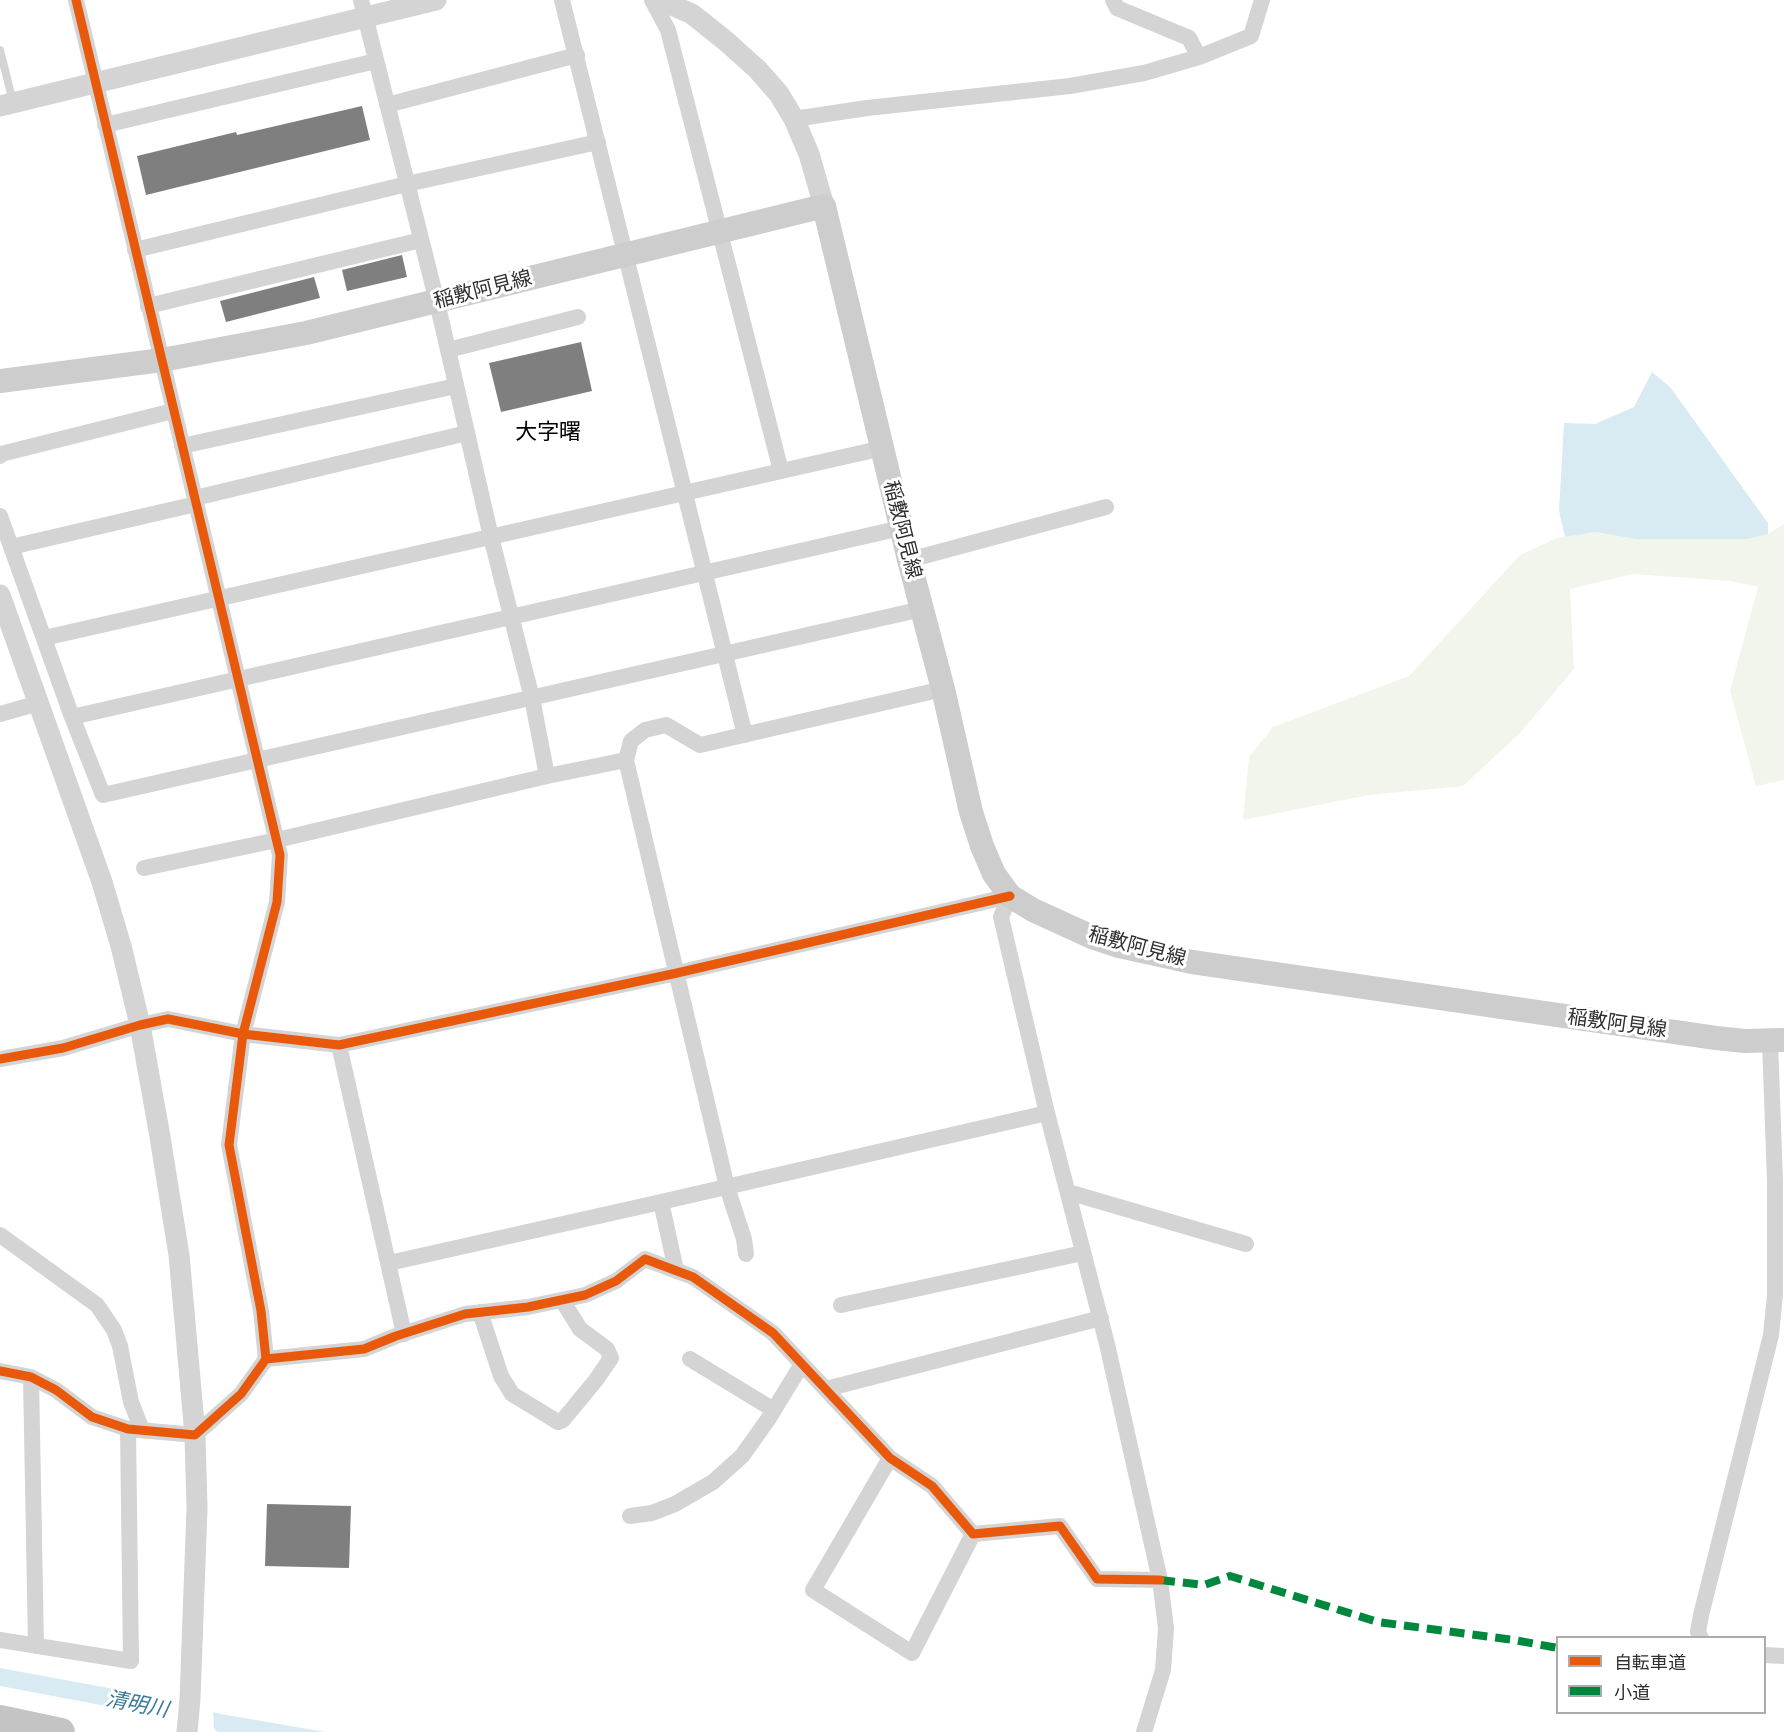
<!DOCTYPE html>
<meta charset="utf-8">
<style>
body{margin:0}
#map{position:relative;width:1784px;height:1732px;overflow:hidden;background:#fff;font-family:"PT Sans","Noto Sans JP",sans-serif}
canvas{display:block}
.legend{position:absolute;left:1556px;top:1636px;width:210px;height:78px;box-sizing:border-box;background:#fff;border:2px solid #acacac;margin:0;padding:8px 10px;list-style:none;font-size:18px;color:#2f2f2f}
.legend li{display:flex;align-items:center;gap:12px;height:30px}
.legend b{width:30px;border:2px solid #acacac}
</style>
<div id="map">
<canvas width="1784" height="1732"></canvas>
<ul class="legend">
<li><b style="height:8px;background:#e8590c"></b>自転車道</li>
<li><b style="height:8px;background:#00873e"></b>小道</li>
</ul>
</div>
<script>
const ctx = document.querySelector('canvas').getContext('2d');
ctx.lineJoin = 'round';
function paint(path, color) { ctx.fillStyle = color; ctx.fill(path, 'evenodd'); }
const poly = rows => new Path2D(rows.map(r => 'M' + r).join(''));
function stroke(path, color, width, dash) { ctx.strokeStyle = color; ctx.lineWidth = width; ctx.lineCap = dash ? 'butt' : 'round'; ctx.setLineDash(dash || []); ctx.stroke(path); }
function write(font, color, halo, rows, align = 'center') {
  ctx.font = font + ' "PT Sans","Noto Sans JP",sans-serif'; ctx.lineWidth = 6; ctx.setLineDash([]); ctx.textBaseline = 'middle'; ctx.strokeStyle = halo; ctx.fillStyle = color; for (const [text, x, y, turn = 0] of rows) {
    ctx.save(); ctx.translate(x, y); ctx.rotate((+turn || 0) * Math.PI / 180); ctx.textAlign = isNaN(turn) ? turn : align; if (halo) ctx.strokeText(text, 0, 0); ctx.fillText(text, 0, 0); ctx.restore();
  }
}
paint(poly([
 [1784,524,1784,780,1756,786,1730,691,1758,587,1731,581,1633,574,1570,589,1574,669,1520,733,1463,786,1369,795,1243,820,1249,757,1273,727,1409,676,1520,555,1557,538,1595,532,1635,539,1747,539,1768,534]
]), '#f2f5ec');
paint(poly([
 [1652,372,1670,387,1768,523,1768,534,1748,539,1635,539,1595,532,1565,537,1559,511,1564,423,1595,424,1634,407],
 [0,1668,141,1694,221,1714,325,1732,218,1732,138,1712,0,1686]
]), '#d8ebf3');
paint(poly([
 [167,1698,213,1709,214,1728,217,1732,207,1732,154,1719,161,1712]
]), '#fff');
paint(poly([
 [362,106,370,140,146,195,137,156,236,132,237,135],
 [402,255,407,277,347,291,342,270],
 [314,277,320,298,226,322,220,301],
 [581,342,592,391,501,412,489,363],
 [267,1504,351,1506,349,1568,265,1566]
]), '#7f7f7f');
stroke(poly([
 [0,50,13,102]
]), '#d4d4d4', 8);
stroke(poly([
 [361,0,437,302,491,537,532,698,547,776],
 [562,0,745,735],
 [652,0,668,30,781,471],
 [1113,0,1117,8,1189,38,1199,57],
 [387,105,577,55],
 [794,119,867,108,1070,86,1144,73,1199,57,1251,36,1262,0],
 [105,125,376,61],
 [135,250,407,184,598,142],
 [148,306,421,240],
 [448,350,578,317],
 [182,446,456,386],
 [0,456,1,454,173,411],
 [195,498,467,433],
 [0,516,72,717,103,795,922,609],
 [11,547,196,504],
 [909,560,1106,507],
 [44,638,883,448],
 [0,714,39,703],
 [72,717,901,528],
 [144,868,277,840,547,776,626,760],
 [1010,896,1001,917,1047,1113,1107,1344,1160,1580,1166,1628,1163,1670,1144,1732],
 [339,1045,404,1334],
 [0,1059,63,1048,140,1025,168,1019,243,1034,339,1045,677,973,1010,896],
 [1068,1192,1246,1244],
 [0,1235,97,1305,114,1330,120,1346,131,1402,142,1430],
 [746,1254,744,1239,727,1187,626,760,631,741,645,730,666,725,700,745,943,689],
 [389,1263,661,1202],
 [676,1270,661,1202,1047,1113],
 [841,1305,1083,1253],
 [480,1312,501,1376,512,1394,558,1422,563,1420,596,1380,611,1358,607,1349,580,1329,562,1300],
 [266,1359,364,1349,396,1336,465,1314,528,1307,585,1295,616,1281,645,1259,693,1277,773,1333,890,1458,932,1486,973,1534,1060,1526,1097,1579,1160,1580],
 [690,1359,774,1410],
 [0,1371,31,1377,56,1390,92,1417,128,1429,195,1435,241,1394,266,1359,261,1311,229,1145,243,1034,277,902,280,855,76,0],
 [31,1377,36,1646],
 [826,1389,1101,1318],
 [890,1458,813,1590,912,1653,973,1534],
 [630,1516,652,1513,675,1504,713,1482,742,1456,769,1418,802,1364],
 [1701,1638,1698,1632,1701,1615,1771,1335,1775,1295,1775,1182,1770,1041],
 [0,1640,131,1661,128,1429],
 [1764,1655,1784,1656]
]), '#d4d4d4', 16);
stroke(poly([
 [660,0,692,14,727,42,758,70,779,94,794,119,809,154,824,206],
 [0,106,436,0],
 [0,595,102,882,121,946,140,1025,159,1131,179,1255,195,1435,197,1508,190,1699,187,1732]
]), '#d4d4d4', 21);
stroke(poly([
 [0,381,162,360,306,333,824,206,909,560,943,689,971,812,982,846,994,874,1010,896,1033,910,1092,937,1119,946,1192,962,1716,1038,1745,1041,1784,1040]
]), '#cdcdcd', 24);
stroke(poly([
 [0,1719,61,1732]
]), '#c4c4c4', 28);
stroke(poly([
 [1160,1580,1204,1585,1230,1576,1378,1622,1514,1640,1558,1648]
]), '#00873e', 8, [15, 8]);
stroke(poly([
 [0,1059,63,1048,140,1025,168,1019,243,1034,339,1045,677,973,1010,896],
 [266,1359,364,1349,396,1336,465,1314,528,1307,585,1295,616,1281,645,1259,693,1277,773,1333,890,1458,932,1486,973,1534,1060,1526,1097,1579,1160,1580],
 [0,1371,31,1377,56,1390,92,1417,128,1429,195,1435,241,1394,266,1359,261,1311,229,1145,243,1034,277,902,280,855,76,0]
]), '#e8590c', 9);
write('20px', '#2f2f2f', '#fff', [
 ["稲敷阿見線",483,290,-14],
 ["稲敷阿見線",902,530,76],
 ["稲敷阿見線",1137,947,15],
 ["稲敷阿見線",1617,1024,8]
]);
write('italic 21px', '#397996', '#fff', [
 ["清明川",137,1705,11]
]);
write('22px', '#000', '#fff', [
 ["大字曙",548,433]
]);
</script>
